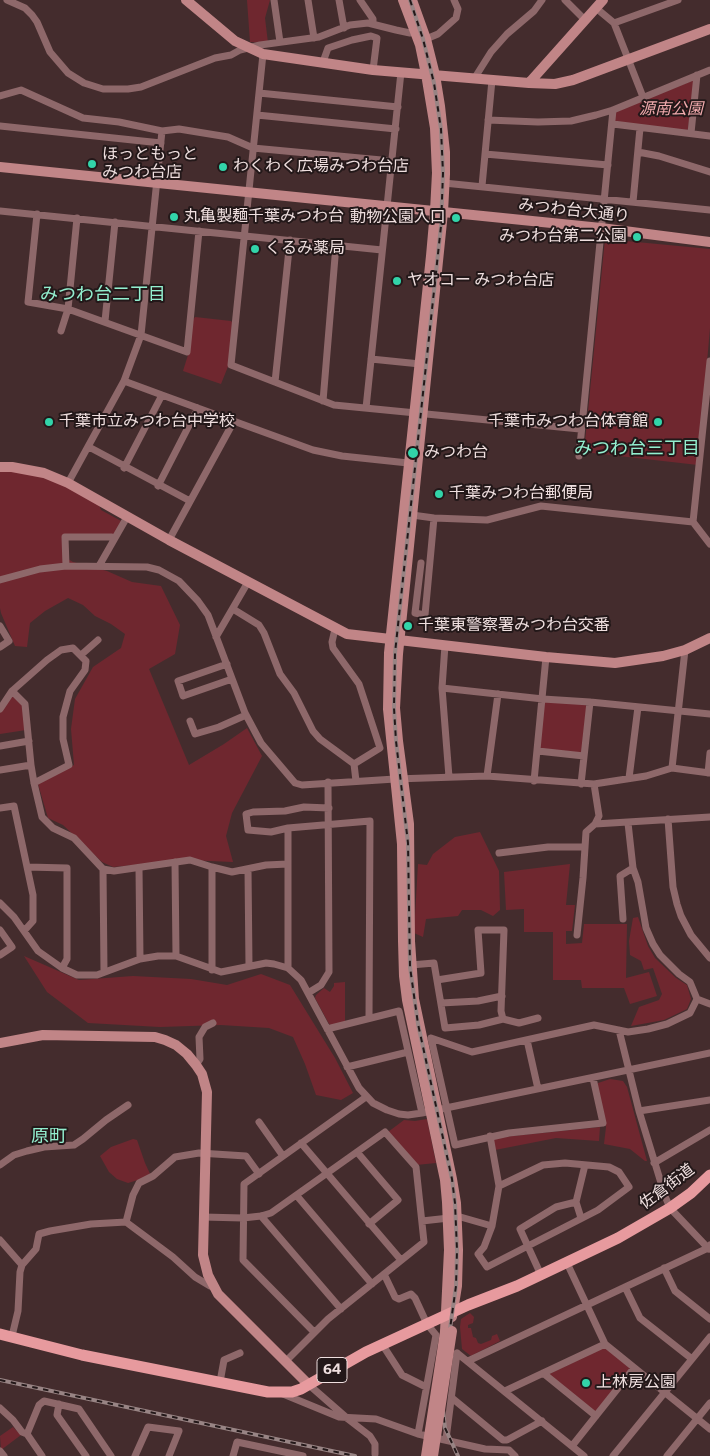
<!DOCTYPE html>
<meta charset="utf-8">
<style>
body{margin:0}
canvas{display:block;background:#442c2d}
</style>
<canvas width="710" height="1456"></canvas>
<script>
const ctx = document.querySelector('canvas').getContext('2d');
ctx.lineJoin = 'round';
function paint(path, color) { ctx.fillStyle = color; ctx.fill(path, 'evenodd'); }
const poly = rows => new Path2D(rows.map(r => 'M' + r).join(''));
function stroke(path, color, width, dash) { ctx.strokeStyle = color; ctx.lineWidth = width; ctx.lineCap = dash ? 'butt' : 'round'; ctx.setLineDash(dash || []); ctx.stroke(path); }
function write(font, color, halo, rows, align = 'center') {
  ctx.font = font + ' Bitter,"Noto Sans JP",serif'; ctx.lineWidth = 4; ctx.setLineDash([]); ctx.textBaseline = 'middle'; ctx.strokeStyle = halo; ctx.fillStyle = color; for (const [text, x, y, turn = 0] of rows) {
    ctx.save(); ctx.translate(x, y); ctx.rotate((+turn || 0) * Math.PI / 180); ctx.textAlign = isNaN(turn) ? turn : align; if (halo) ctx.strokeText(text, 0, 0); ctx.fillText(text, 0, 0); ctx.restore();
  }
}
paint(poly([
 [247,0,270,0,265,18,268,43,250,42],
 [694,80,688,129,686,131,614,121,615,112],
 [605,239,710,249,710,328,698,465,584,452],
 [195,317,231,321,233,323,229,364,221,384,183,371,188,355,193,320],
 [16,470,53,479,99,505,101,510,123,522,115,536,63,536,63,556,73,562,107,571,132,582,161,586,180,625,175,654,149,669,189,765,224,744,247,728,262,756,232,813,226,836,233,862,187,860,113,867,102,862,63,825,48,818,38,784,74,765,71,729,75,699,93,667,121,648,125,634,111,624,95,616,83,605,68,598,45,611,30,623,27,647,15,646,1,613,0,608,0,471],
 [11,696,13,696,23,706,26,730,0,734,0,711],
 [544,702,584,703,587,707,582,752,579,754,542,750,540,747],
 [480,832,499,871,500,910,493,916,481,910,462,910,458,916,426,919,423,937,414,933,418,864,427,865,433,854,455,837],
 [570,864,566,905,575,905,572,931,566,931,566,944,582,943,584,924,627,924,626,978,649,972,657,996,630,1004,624,988,582,988,581,980,553,980,553,932,524,932,524,909,506,910,504,872],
 [638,917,648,946,655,958,676,978,687,985,691,999,687,1009,664,1020,631,1026,639,1007,659,1000,662,994,653,968,644,970,641,961,630,955,629,941,633,918],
 [24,956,79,980,133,976,191,979,227,985,261,974,290,985,335,1058,353,1093,341,1100,316,1095,305,1064,293,1037,269,1028,221,1025,160,1027,88,1023,47,992],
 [345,982,345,1022,331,1025,329,1024,315,998,316,995,324,988,330,992,334,986,334,983],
 [610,1079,623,1081,627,1087,647,1161,645,1161,630,1149,604,1144,606,1127,597,1086,598,1083],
 [427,1119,436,1163,416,1165,388,1132,404,1120,415,1121],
 [600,1127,599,1141,556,1138,495,1150,493,1138],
 [133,1139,137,1140,145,1163,151,1176,128,1183,117,1179,109,1172,100,1156,111,1147],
 [470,1313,474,1317,473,1323,468,1325,468,1328,471,1328,473,1337,476,1338,478,1343,481,1344,491,1340,492,1336,497,1334,500,1341,471,1356,462,1349,460,1327,461,1319],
 [605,1347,630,1368,595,1413,549,1374],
 [13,1427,21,1435,1,1450,0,1436]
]), '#6f272f');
stroke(poly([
 [7,0,25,8,32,15,37,22,50,52,68,73,84,83,103,89,128,89,141,87,215,58,231,55,240,50,260,45,319,37,350,25,368,23,396,30,410,33,415,32],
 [274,0,280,42],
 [308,0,314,38],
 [339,0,344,28],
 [360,0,373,19,373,24],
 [565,0,585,20],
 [596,8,614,23,643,97],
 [614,23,678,0],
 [426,39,438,34,456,18,458,9,454,0],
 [263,54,231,365,334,405,580,429],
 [323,62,328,48,352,40,371,36,377,38,373,70],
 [474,79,491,52,507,34,534,11,542,0],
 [259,93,398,107],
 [0,96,21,90,83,118,119,122,162,131,179,129,228,137,253,148,392,161],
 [257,115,396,129],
 [488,120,538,122,571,121,596,115,613,110,710,70],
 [613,124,710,136],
 [0,126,161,143],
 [691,133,697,75],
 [638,152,659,156,710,172],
 [485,154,608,165],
 [444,183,710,210],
 [482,186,492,80],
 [633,202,640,128],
 [0,211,382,250],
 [37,214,28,302,68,309,187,352,199,231],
 [105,321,115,222],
 [61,331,68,309,77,218],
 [371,359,420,364],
 [710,361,693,522,710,544],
 [124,381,162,395],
 [275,382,290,240],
 [323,401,336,245],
 [366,408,401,72],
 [89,447,190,501],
 [579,456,613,110],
 [124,468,162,395,313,450,342,456,408,463],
 [68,483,124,381,141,335,162,131],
 [158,486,198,408],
 [412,515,434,518,487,520,541,506,693,522],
 [169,540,234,421],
 [421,563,415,613,425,615,434,518],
 [66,566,65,537,111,537,115,538],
 [99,566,127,517],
 [0,580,40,569,66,566,147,567,159,570,179,581,198,601,208,615,245,713,261,743,295,783,302,785,395,779,487,776,594,784,599,816,595,824,710,817],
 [233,609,259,625,264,633,280,674,294,693,313,731,320,739,354,764,356,781],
 [0,626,9,641,0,647],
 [335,629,332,642,333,648,359,684,380,748,354,764],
 [216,637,248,582],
 [445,645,442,688,449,777],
 [81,655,98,640],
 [227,664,178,681,183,696,232,679],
 [442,688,543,699,590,702,710,714],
 [0,709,12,691],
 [190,721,195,734,219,727,246,715],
 [0,746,29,741],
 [538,751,584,756],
 [672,768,685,650],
 [0,770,31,765],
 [708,773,710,753],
 [487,776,498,694],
 [629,778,638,707],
 [534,781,546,657],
 [34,783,69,765,63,739,63,717,70,691,85,670,86,661,73,648,61,650,47,660,12,691,25,704,31,765,34,783,42,817,53,828,74,838,103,869,114,871,190,860,212,867],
 [581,784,590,702],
 [594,784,646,776,672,768,710,773],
 [0,808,14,806,33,895,33,921,24,931],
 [329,808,304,807,285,811,253,812,246,814,248,830,271,832,288,828,370,821,369,1018],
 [668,819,673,887,677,904,681,916,691,935,710,958],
 [628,823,633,868,638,882,646,928,653,944,660,955,679,974,690,982,697,999],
 [499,853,548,847,585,847],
 [175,862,176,956],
 [27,867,67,868,67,959,62,968],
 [139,868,140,959],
 [103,869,104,972],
 [248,869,249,966],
 [0,903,14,917,38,951,62,968,77,975,97,975,140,959,158,956,176,956,221,972,266,963,274,964,288,968,301,980,359,1088,373,1103,387,1110,399,1114,408,1115,422,1113,710,1053],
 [623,919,620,876,633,868],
 [0,930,12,947,0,955],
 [577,935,583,878,586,832,595,824],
 [411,965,434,963,445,1028,479,1025,503,1019,519,1023,538,1018],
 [288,968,288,828],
 [212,970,212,867,232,872,266,865,288,864],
 [437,980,481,973,478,930,504,930,501,1011,503,1019],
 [308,993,321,985,329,972,328,782],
 [441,1003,478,1001,502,996],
 [327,1029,399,1011,422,1113],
 [619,1030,639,1111,665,1196,670,1208,709,1249],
 [527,1040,538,1089],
 [196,1065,200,1059,199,1037,205,1027,213,1023],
 [347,1067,408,1052],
 [593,1078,603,1123,509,1133,455,1145,431,1038,472,1052,594,1025,628,1032,648,1029,667,1024,690,1013,697,999,710,1004],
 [639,1111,710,1100],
 [259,1122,283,1156],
 [490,1136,499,1186,492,1226,484,1247,478,1254,487,1267,598,1210,629,1187,619,1172,609,1167,565,1163,543,1165,499,1186],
 [301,1143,401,1260],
 [357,1152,398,1200,369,1224],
 [654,1163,710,1130],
 [0,1165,14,1155,27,1151,44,1147,74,1145,83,1139,106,1120,128,1105],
 [297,1196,372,1284],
 [261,1216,341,1309],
 [457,1216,492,1226],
 [203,1217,243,1218,261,1216,271,1213,385,1132,416,1167,424,1242,328,1319,286,1361],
 [581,1218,576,1202,585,1165],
 [422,1221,449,1218],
 [126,1222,133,1195,139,1183,153,1176,175,1157,199,1153,246,1156,259,1174],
 [0,1240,22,1265],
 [567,1263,605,1344,710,1429],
 [664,1268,675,1291,710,1319],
 [384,1274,395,1297,399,1299,411,1294,415,1298,427,1324,436,1335,418,1434],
 [541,1275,520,1229,556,1207,576,1202],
 [625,1287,640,1318,692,1359],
 [314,1332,243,1260,244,1184,366,1097],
 [12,1336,18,1311,20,1272,22,1265,36,1249,39,1234,50,1231,91,1224,126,1222,173,1257,195,1277,210,1286,213,1286],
 [382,1344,402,1375,426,1387],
 [457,1353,584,1456],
 [468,1361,708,1248,710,1245],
 [543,1373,596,1416],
 [220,1382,224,1360,240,1353],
 [308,1384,348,1419,370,1436,375,1444,375,1454],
 [505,1391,605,1344],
 [283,1394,339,1417,376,1419,418,1434,485,1449,509,1450,515,1456],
 [452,1398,503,1440,507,1440,542,1421],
 [59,1404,57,1415,86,1456],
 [0,1408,13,1420,22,1432,27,1434],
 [446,1439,457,1353],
 [572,1446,634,1368],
 [0,1451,4,1456],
 [42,1456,27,1434,39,1405,44,1401,79,1409,111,1456],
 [135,1456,148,1427,179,1431,169,1456],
 [233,1456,237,1442,303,1456],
 [613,1456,710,1337],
 [667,1456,710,1403]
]), '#8e686a', 7);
stroke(poly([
 [186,0,235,41,263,54,373,70,529,83,555,84,573,80,710,29],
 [403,0,420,45,426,74,435,128,437,173,435,211,431,256,389,653,388,709,402,844,403,941,404,976,407,1000,445,1180,447,1202,449,1250,445,1332],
 [412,0,426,39,435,75,440,106,445,152,445,174,443,212,398,654,395,708,398,741,409,824,410,941,414,999,452,1179,456,1203,458,1250,457,1286,452,1317],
 [529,83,603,0],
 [0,167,601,228,710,242],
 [0,467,12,467,44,473,68,483,169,540,347,634,546,657,615,663,663,656,685,650,710,638],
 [0,1043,43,1035,155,1037,165,1040,176,1045,187,1054,196,1065,202,1074,207,1092,203,1255,208,1275,218,1294,308,1384]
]), '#c18587', 10);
stroke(poly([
 [0,1334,82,1355,268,1392,292,1392,301,1389,366,1352,468,1305,517,1286,618,1238,670,1208,691,1193,710,1175]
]), '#e79a9e', 11);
const rail = poly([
 [410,0,423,39,434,83,441,129,443,173,441,226,395,653,394,708,396,741,408,843,410,967,418,1024,452,1179,455,1203,457,1250,456,1286,442,1386,442,1401,445,1428,458,1456],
 [0,1380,355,1456]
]);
stroke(rail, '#988484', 4);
stroke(rail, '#231819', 2, [5.5]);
stroke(poly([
 [426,1456,445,1332],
 [433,1456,452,1331]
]), '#c18587', 10);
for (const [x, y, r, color] of [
 [92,164,5,"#32d4a9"],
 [223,167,5,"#32d4a9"],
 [174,217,5,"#32d4a9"],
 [456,218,5,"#32d4a9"],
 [637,237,5,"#32d4a9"],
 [255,249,5,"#32d4a9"],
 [397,281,5,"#32d4a9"],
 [49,422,5,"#32d4a9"],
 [658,422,5,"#32d4a9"],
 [413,453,6,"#32d4a9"],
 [439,494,5,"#32d4a9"],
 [408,626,5,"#32d4a9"],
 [586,1383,5,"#32d4a9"]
]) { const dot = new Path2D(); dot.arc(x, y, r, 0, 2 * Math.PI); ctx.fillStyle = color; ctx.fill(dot); stroke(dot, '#231819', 2); }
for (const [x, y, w] of [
 [332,1370,30]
]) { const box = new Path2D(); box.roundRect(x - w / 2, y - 12.5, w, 25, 4); ctx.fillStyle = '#231819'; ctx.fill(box); stroke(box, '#efdfdf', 1); }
write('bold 15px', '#efdfdf', null, [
 ["64",332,1370]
]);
write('italic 16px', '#f2abae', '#231819', [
 ["源南公園",671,110]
]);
write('16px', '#efdfdf', '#231819', [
 ["ほっともっと",102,155],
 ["みつわ台店",102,173],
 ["わくわく広場みつわ台店",233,167],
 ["丸亀製麺千葉みつわ台",184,217],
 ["動物公園入口",446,218,"right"],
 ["みつわ台第二公園",627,237,"right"],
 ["くるみ薬局",265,249],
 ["ヤオコー みつわ台店",407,281],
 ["千葉市立みつわ台中学校",59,422],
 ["千葉市みつわ台体育館",648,422,"right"],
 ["みつわ台",424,453],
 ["千葉みつわ台郵便局",449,494],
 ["千葉東警察署みつわ台交番",418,626],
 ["上林房公園",596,1383]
], 'left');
write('16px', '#efdfdf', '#231819', [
 ["みつわ台大通り",574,211,6],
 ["佐倉街道",667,1187,-37]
]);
write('18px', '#93efcf', '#231819', [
 ["みつわ台二丁目",103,295],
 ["みつわ台三丁目",637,449],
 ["原町",49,1137]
]);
</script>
